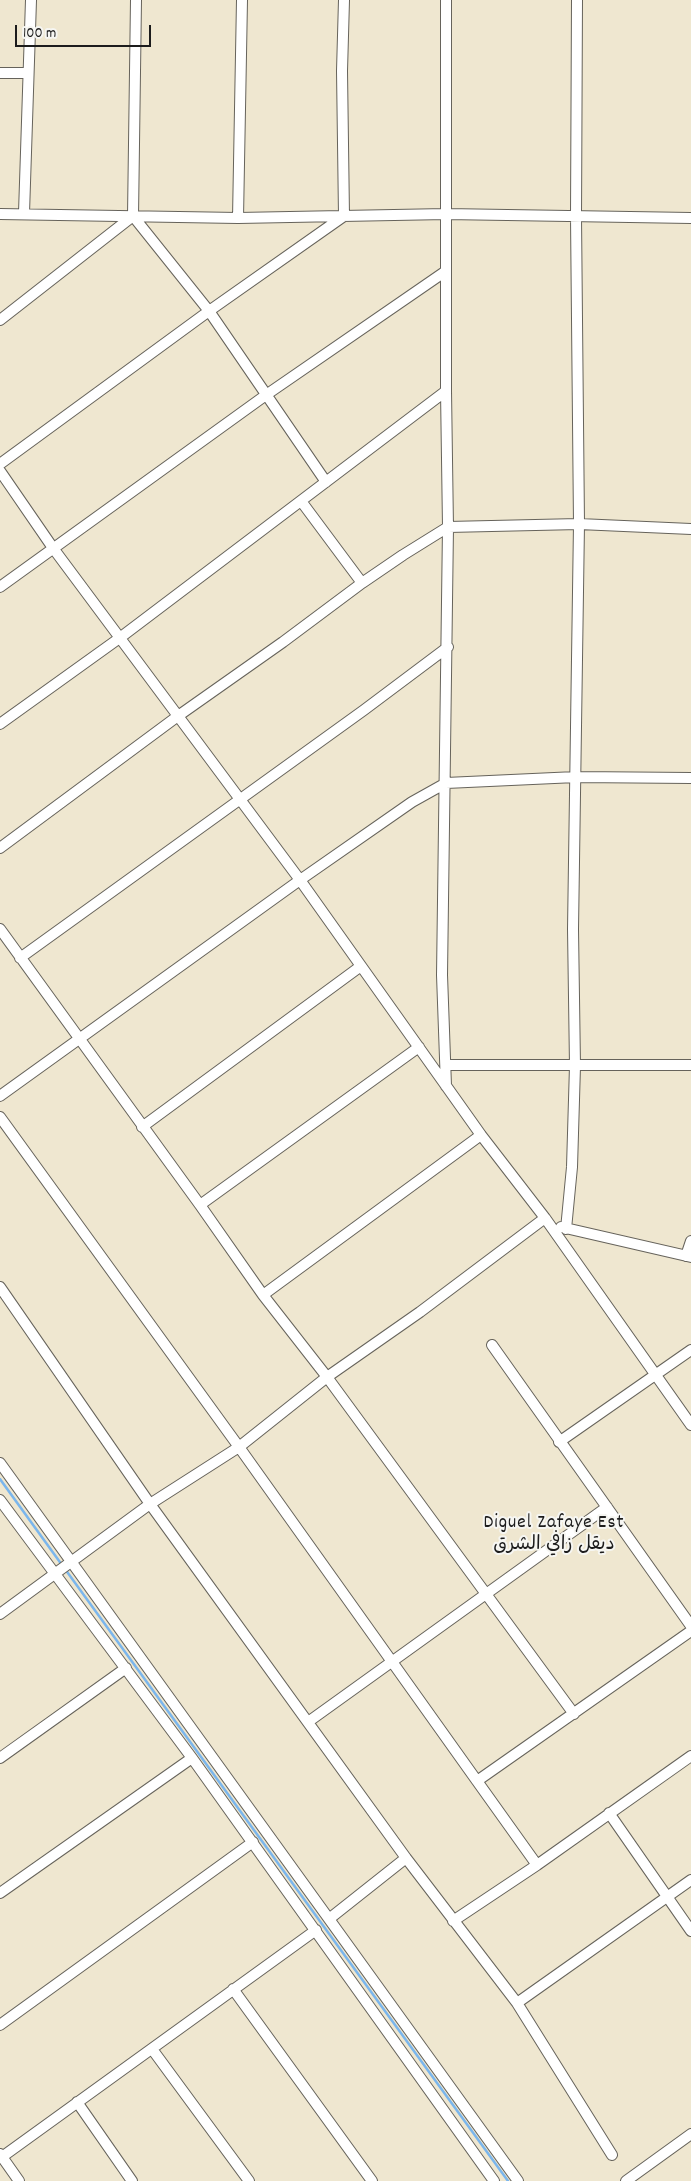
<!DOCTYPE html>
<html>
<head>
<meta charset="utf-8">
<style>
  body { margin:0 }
  #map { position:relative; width:691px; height:2181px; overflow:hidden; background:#efe7d0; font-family:Dekko,sans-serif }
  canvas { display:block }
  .scale { position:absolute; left:15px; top:25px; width:136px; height:22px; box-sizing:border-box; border:2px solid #1c1c1c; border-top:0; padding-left:6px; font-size:15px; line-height:18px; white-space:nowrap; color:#1c1c1c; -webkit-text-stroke:4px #f6f6f2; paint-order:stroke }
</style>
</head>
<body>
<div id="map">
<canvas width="691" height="2181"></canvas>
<div class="scale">100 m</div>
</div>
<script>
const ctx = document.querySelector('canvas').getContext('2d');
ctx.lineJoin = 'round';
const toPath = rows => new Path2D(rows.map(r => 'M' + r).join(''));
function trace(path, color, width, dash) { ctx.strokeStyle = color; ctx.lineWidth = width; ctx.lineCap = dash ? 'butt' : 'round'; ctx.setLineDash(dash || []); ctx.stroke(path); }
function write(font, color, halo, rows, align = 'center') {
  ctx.font = font + ' Dekko,"Playpen Sans Arabic",sans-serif'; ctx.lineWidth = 4; ctx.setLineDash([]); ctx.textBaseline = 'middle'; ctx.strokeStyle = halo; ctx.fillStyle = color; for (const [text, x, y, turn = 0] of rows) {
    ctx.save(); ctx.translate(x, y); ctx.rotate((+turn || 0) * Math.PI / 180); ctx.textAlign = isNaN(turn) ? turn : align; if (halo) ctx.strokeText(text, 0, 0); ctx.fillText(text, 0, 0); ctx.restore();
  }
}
trace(toPath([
  [0,1479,62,1565],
  [65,1569,508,2181]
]), '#7bb6ec', 2.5);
const street = toPath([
  [136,0,133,216,209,311,326,482],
  [446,0,446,391,448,527,442,975,446,1086],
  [0,73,28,73],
  [24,213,31,0],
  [0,214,238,218,446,214,691,218],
  [238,218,242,0],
  [0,320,133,216],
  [0,464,209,311,344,216,342,71,344,0],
  [0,471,53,548,300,880,481,1135,545,1218,691,1425],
  [301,501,362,583],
  [0,587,266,395,446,271],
  [0,724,121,637,446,391],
  [0,848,178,716,283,642,362,583,403,555,448,527,579,524,691,529],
  [0,929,200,1205,263,1295,327,1377,574,1714],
  [20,958,364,710,448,647],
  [446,1065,691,1065],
  [0,1096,300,880,412,802,446,783,576,777,691,778],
  [0,1117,239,1447,477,1781],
  [142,1127,361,966],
  [200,1205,419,1047],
  [561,1227,691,1257],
  [566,1229,572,1167,575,1066,573,929,579,524,576,217,577,0],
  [686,1256,691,1241],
  [0,1287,150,1504,406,1858,517,2003,612,2155],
  [263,1295,481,1135],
  [492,1345,691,1626],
  [559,1442,691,1350],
  [0,1463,518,2181],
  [0,1500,192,1758,494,2181],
  [0,1614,150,1504,239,1447,327,1377,420,1312,545,1218],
  [308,1722,607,1507],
  [0,1758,126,1668],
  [609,1813,691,1931],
  [537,1865,477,1781,691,1631],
  [0,1893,192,1758],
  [329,1919,406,1858],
  [453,1921,537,1865,691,1756],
  [233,1989,372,2181],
  [517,2003,691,1880],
  [0,2025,253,1842],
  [152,2049,249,2181],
  [77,2102,132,2181],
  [0,2154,19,2181],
  [2,2157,316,1930],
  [626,2181,691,2134]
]);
trace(street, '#66635b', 12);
trace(street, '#fff', 10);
ctx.letterSpacing = '1px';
write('19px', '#1c1c1c', '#f6f6f2', [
  ["Diguel Zafaye Est",554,1524],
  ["ديقل زافي الشرق",554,1546]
]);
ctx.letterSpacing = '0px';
</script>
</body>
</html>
